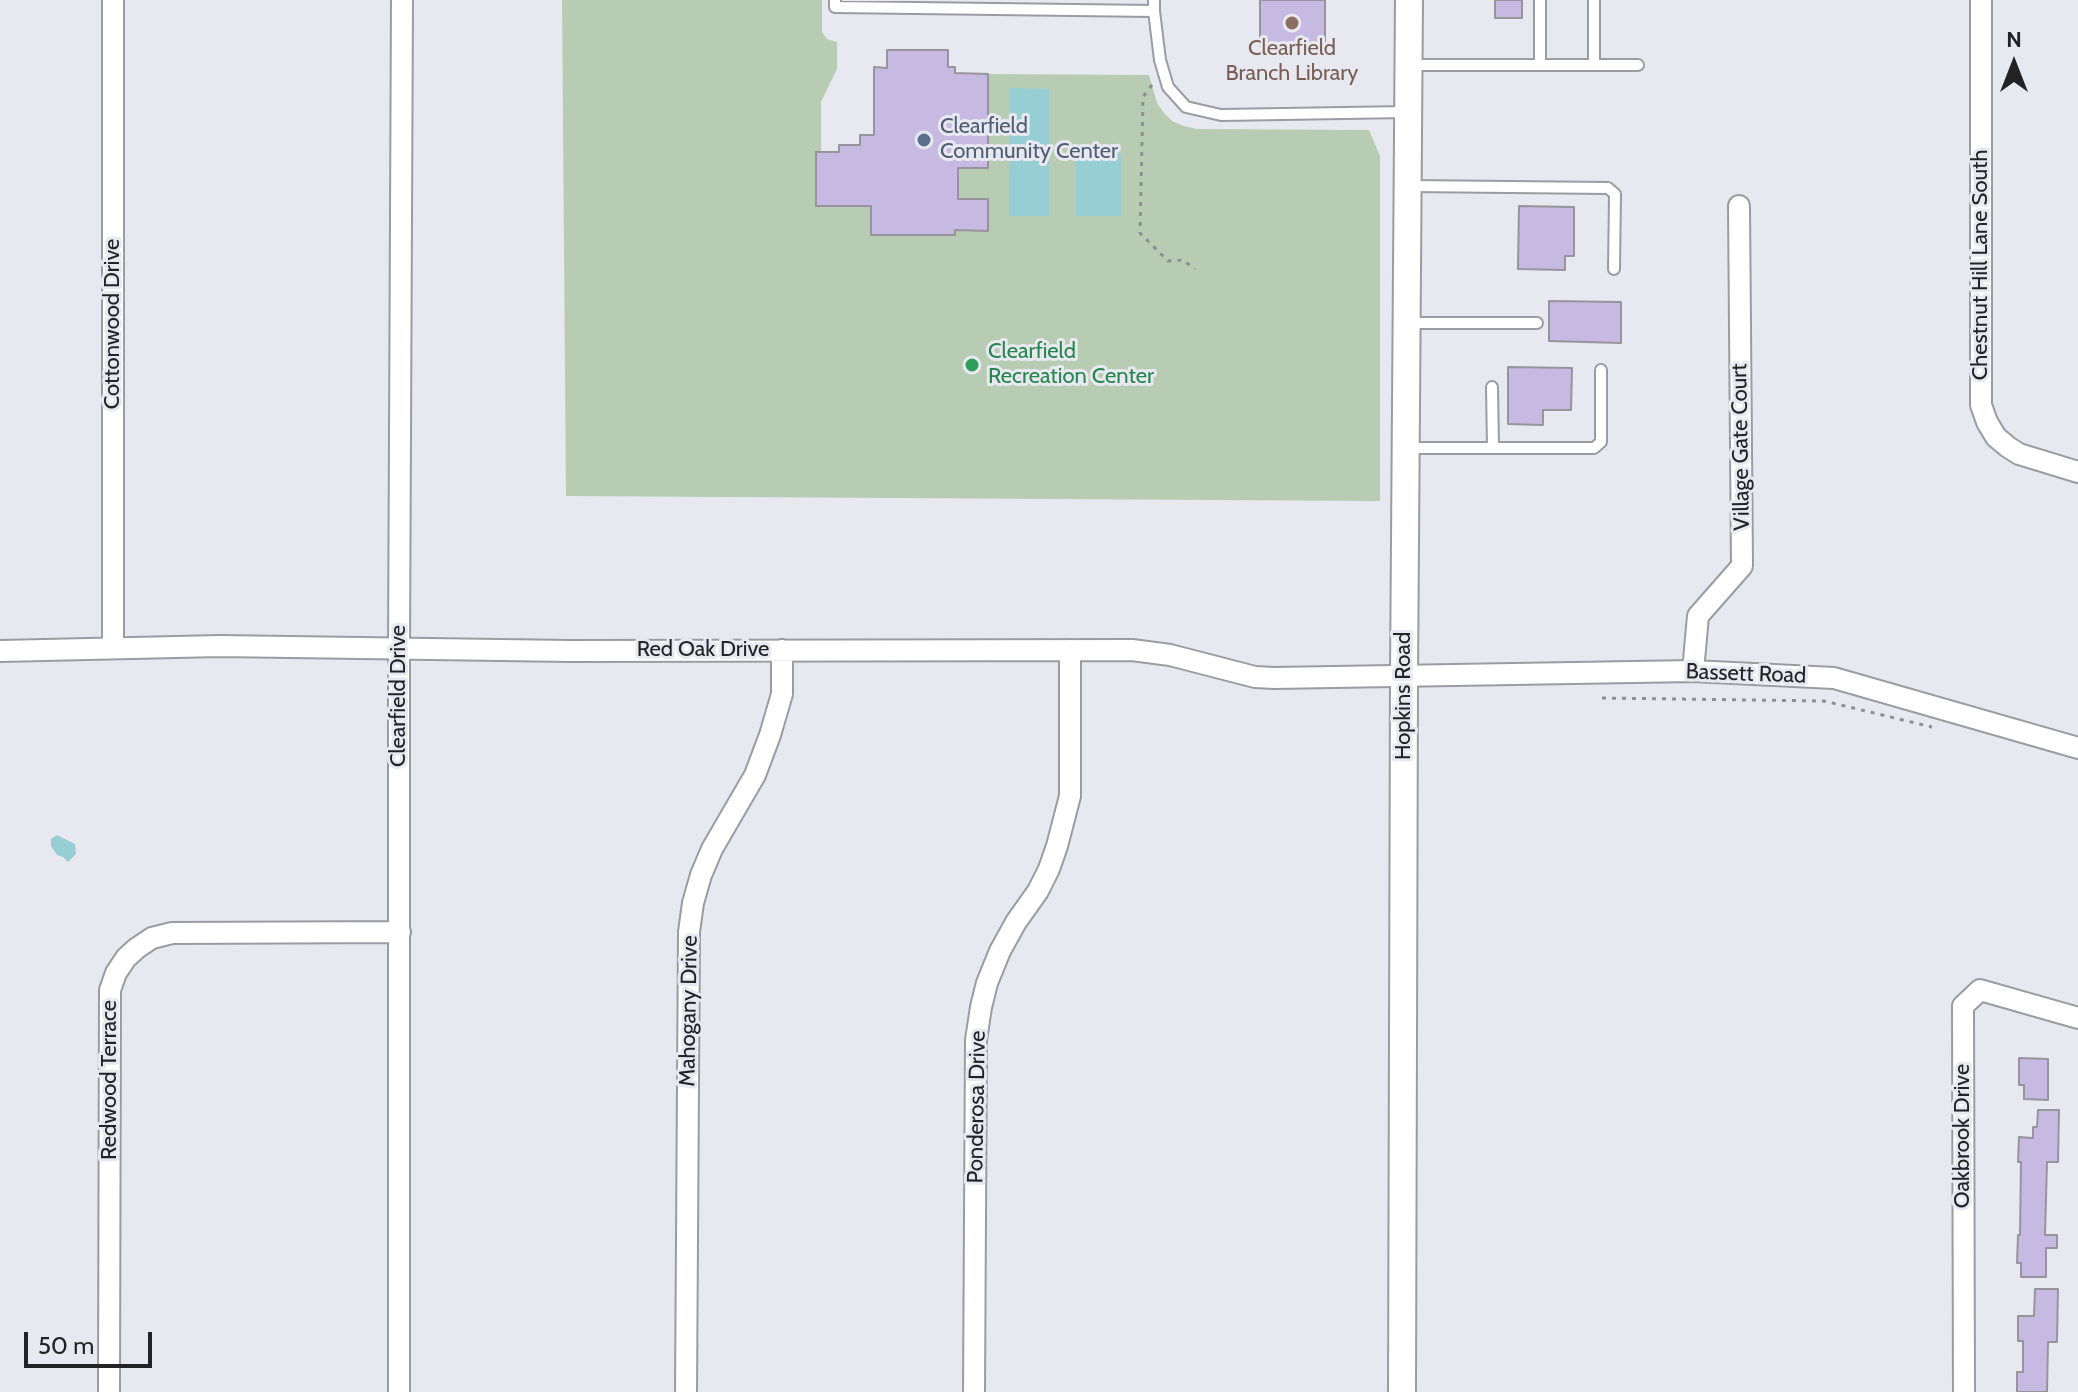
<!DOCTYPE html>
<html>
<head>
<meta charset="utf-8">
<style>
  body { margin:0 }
  #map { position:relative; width:2078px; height:1392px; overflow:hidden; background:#e8e9f0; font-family:Cabin,sans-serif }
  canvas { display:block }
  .north { position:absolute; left:1974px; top:24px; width:80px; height:80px; -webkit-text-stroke:6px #e8e9f0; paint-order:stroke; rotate:0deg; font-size:22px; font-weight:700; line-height:32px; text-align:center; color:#232326 }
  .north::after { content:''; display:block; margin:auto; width:28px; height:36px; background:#232326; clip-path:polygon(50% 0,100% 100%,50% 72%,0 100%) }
  .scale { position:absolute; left:24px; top:1332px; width:128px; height:36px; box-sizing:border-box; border:4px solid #232326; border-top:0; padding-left:10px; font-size:24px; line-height:28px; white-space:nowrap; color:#232326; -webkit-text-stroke:6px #e8e9f0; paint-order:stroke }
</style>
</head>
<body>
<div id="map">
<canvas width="2078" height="1392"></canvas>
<div class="north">N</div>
<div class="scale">50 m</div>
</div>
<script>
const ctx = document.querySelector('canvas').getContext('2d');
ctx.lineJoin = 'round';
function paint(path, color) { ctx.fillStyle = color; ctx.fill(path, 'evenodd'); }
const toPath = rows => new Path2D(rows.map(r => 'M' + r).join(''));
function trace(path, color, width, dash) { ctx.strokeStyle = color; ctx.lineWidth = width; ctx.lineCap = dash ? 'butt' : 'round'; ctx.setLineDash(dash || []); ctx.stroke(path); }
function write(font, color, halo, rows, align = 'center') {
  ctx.font = font + ' Cabin,sans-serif'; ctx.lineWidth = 6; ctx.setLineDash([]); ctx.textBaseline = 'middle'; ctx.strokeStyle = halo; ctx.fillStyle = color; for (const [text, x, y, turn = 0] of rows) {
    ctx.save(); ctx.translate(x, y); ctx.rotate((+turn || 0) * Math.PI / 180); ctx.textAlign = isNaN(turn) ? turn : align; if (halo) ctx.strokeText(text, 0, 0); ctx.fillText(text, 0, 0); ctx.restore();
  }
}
paint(toPath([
  [562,0,822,0,822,32,827,39,837,42,837,69,821,102,821,152,816,152,816,205,871,206,955,235,955,230,987,230,958,199,958,168,988,168,988,74,1149,75,1157,103,1164,113,1172,121,1184,126,1197,129,1369,130,1380,156,1380,501,566,496]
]), '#b8cbb3');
paint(toPath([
  [1010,88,1049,89,1049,216,1009,216],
  [1121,154,1121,216,1076,216,1076,155],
  [57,835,75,844,76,854,68,862,63,857,57,855,51,846,51,839]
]), '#97ced3');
const building = toPath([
  [1260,0,1325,0,1325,46,1260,46,1260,0],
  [1495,0,1522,0,1522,18,1495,18,1495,0],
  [887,50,948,50,948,67,955,67,955,73,988,74,988,168,958,168,958,199,988,199,988,231,955,230,955,235,871,235,871,206,816,206,816,152,839,152,839,145,860,145,860,135,874,135,874,67,887,68,887,50],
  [1519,206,1574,207,1574,256,1565,256,1565,270,1518,269,1519,206],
  [1549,301,1621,302,1621,343,1549,341,1549,301],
  [1508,367,1572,368,1571,410,1543,410,1543,425,1508,424,1508,367],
  [2019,1058,2048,1059,2048,1100,2024,1099,2024,1085,2019,1085,2019,1058],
  [2038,1110,2059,1110,2058,1162,2047,1162,2045,1235,2057,1235,2057,1248,2046,1248,2046,1277,2021,1277,2021,1263,2017,1263,2018,1235,2020,1235,2021,1162,2018,1162,2019,1137,2033,1138,2033,1127,2037,1127,2038,1110],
  [2035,1289,2058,1289,2057,1342,2048,1342,2047,1392,2017,1392,2017,1372,2023,1372,2023,1341,2018,1341,2018,1316,2034,1316,2035,1289]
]);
paint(building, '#c7bae2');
trace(building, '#97959b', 2);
const service = toPath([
  [835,0,835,7,1154,11,1154,0],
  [1540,0,1540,65],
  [1154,11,1160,60,1168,87,1186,107,1221,115,1407,112],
  [1410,65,1638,65],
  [1594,65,1594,0],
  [1410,186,1608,188,1615,194,1614,269],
  [1409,323,1537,323],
  [1492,387,1493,448],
  [1408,448,1594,448,1601,442,1601,370]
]);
const minor = toPath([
  [1981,0,1981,405,1987,422,1996,437,2008,447,2019,454,2078,472],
  [113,648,113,0],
  [0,651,220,646,570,651,1132,650,1170,655,1255,677,1274,678,1693,671,1834,678,2078,748],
  [1693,671,1698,616,1742,566,1739,206],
  [109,1392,110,990,116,973,126,958,137,948,152,938,172,933,400,932],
  [399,1392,399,649,402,0],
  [686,1392,689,932,693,903,701,875,712,849,755,775,770,735,782,694,782,650],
  [974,1392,976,1040,981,1007,987,983,1000,951,1016,922,1038,891,1049,869,1057,846,1070,796,1070,650],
  [1964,1392,1963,1006,1980,990,2078,1018]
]);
const tertiary = toPath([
  [1402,1392,1404,675,1409,0]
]);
trace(service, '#9b9ca2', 14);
trace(minor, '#9b9ca2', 24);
trace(tertiary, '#9b9ca2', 30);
trace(toPath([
  [1152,85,1143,97,1140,233,1168,261,1183,260,1195,269],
  [1602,698,1824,701,1932,727]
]), '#8e8f94', 3, [4, 6]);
trace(service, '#fff', 10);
trace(minor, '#fff', 20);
trace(tertiary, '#fff', 26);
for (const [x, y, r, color] of [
  [1292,23,8,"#8d6e63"],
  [924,140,8,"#5c6f8a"],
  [972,365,8,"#2e9e5b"]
]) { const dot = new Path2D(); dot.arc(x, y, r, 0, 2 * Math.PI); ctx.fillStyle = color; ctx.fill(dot); trace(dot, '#e8e9f0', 3); }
write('22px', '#785e54', '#e8e9f0', [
  ["Clearfield",1292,49],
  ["Branch Library",1292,74]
]);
write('22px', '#4e5e75', '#e8e9f0', [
  ["Clearfield",940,127],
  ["Community Center",940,152]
], 'left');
write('22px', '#232326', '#e8e9f0', [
  ["Chestnut Hill Lane South",1981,265,-90],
  ["Cottonwood Drive",113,324,-90],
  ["Village Gate Court",1741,447,-91],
  ["Red Oak Drive",703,650],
  ["Bassett Road",1746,674,2],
  ["Clearfield Drive",399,696,-90],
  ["Hopkins Road",1404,696,-90],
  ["Mahogany Drive",689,1011,-89],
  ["Redwood Terrace",110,1080,-90],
  ["Ponderosa Drive",977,1107,-89],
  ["Oakbrook Drive",1963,1136,-90]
]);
write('22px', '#27864d', '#e8e9f0', [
  ["Clearfield",988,352],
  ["Recreation Center",988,377]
], 'left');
</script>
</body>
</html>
